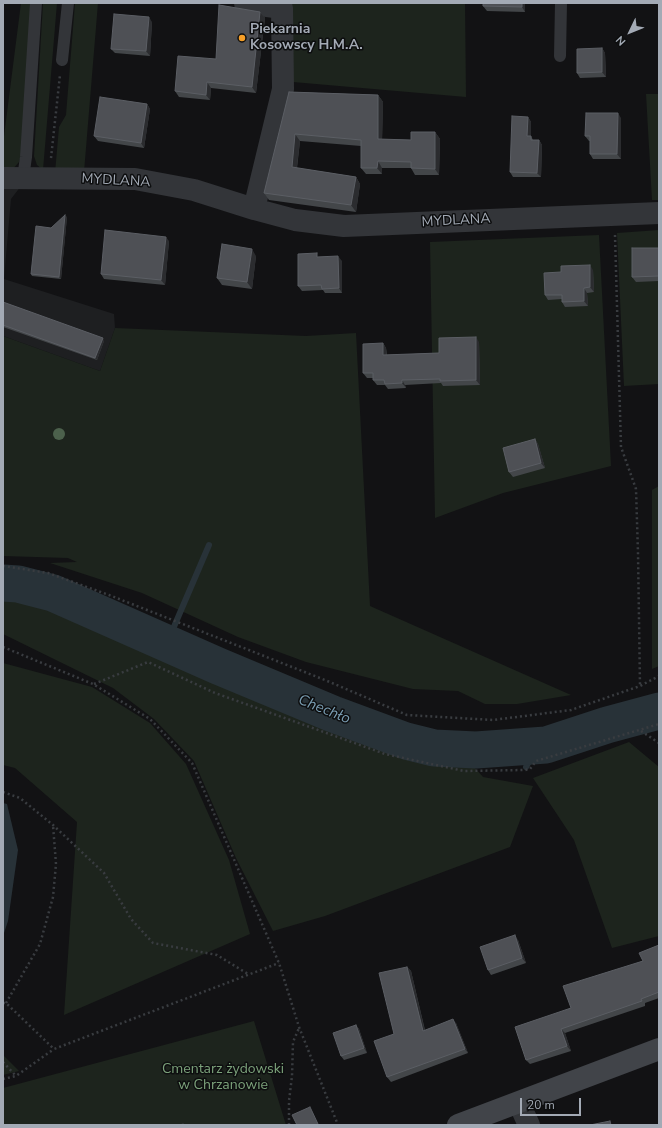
<!DOCTYPE html>
<html>
<head>
<meta charset="utf-8">
<style>
  body { margin:0 }
  #map { position:relative; width:662px; height:1128px; overflow:hidden; background:#121214; font-family:"Nunito Sans",sans-serif }
  canvas { display:block }
  .frame { position:absolute; inset:0; border:4px solid #a3aab5; pointer-events:none }
  .north { position:absolute; left:610px; top:12px; width:40px; height:40px; -webkit-text-stroke:3px #0d0e0f; paint-order:stroke; rotate:227deg; font-size:11px; font-weight:700; line-height:16px; text-align:center; color:#a3aab5 }
  .north::after { content:''; display:block; margin:auto; width:14px; height:18px; background:#a3aab5; clip-path:polygon(50% 0,100% 100%,50% 72%,0 100%) }
  .scale { position:absolute; left:520px; top:1098px; width:61px; height:18px; box-sizing:border-box; border:2px solid #a3aab5; border-top:0; padding-left:5px; font-size:12px; line-height:14px; white-space:nowrap; color:#a3aab5; -webkit-text-stroke:3px #0d0e0f; paint-order:stroke }
</style>
</head>
<body>
<div id="map">
<canvas width="662" height="1128"></canvas>
<div class="frame"></div>
<div class="north">N</div>
<div class="scale">20 m</div>
</div>
<script>
const ctx = document.querySelector('canvas').getContext('2d');
ctx.lineJoin = 'round';
function paint(path, color) { ctx.fillStyle = color; ctx.fill(path, 'evenodd'); }
const toPath = rows => new Path2D(rows.map(r => 'M' + r).join(''));
function trace(path, color, width, dash) { ctx.strokeStyle = color; ctx.lineWidth = width; ctx.lineCap = dash ? 'butt' : 'round'; ctx.setLineDash(dash || []); ctx.stroke(path); }
function write(font, color, halo, rows, align = 'center') {
  ctx.font = font + ' "Nunito Sans",sans-serif'; ctx.lineWidth = 3; ctx.setLineDash([]); ctx.textBaseline = 'middle'; ctx.strokeStyle = halo; ctx.fillStyle = color; for (const [text, x, y, turn = 0] of rows) {
    ctx.save(); ctx.translate(x, y); ctx.rotate((+turn || 0) * Math.PI / 180); ctx.textAlign = isNaN(turn) ? turn : align; if (halo) ctx.strokeText(text, 0, 0); ctx.fillText(text, 0, 0); ctx.restore();
  }
}
paint(toPath([
  [3,186,21,186,11,199,4,279,114,314,115,328,100,371,3,336]
]), '#1e1f21');
paint(toPath([
  [21,3,30,3,32,7,22,153,19,162,13,169,3,172,3,144],
  [43,3,57,3,43,170,37,165,34,156],
  [75,3,98,3,84,172,55,173,59,127,66,115],
  [291,3,465,3,466,97,293,82],
  [646,94,659,94,659,200,652,200],
  [659,230,659,384,624,386,617,233],
  [599,235,611,466,503,493,435,518,430,242],
  [115,328,306,336,356,333,370,606,571,695,517,704,485,704,458,691,413,689,306,662,238,637,142,593,50,563,77,562,68,558,3,556,3,336,100,371],
  [659,486,659,666,652,669,652,490],
  [11,590,90,616,171,652,295,710,430,753,470,754,474,767,483,777,533,786,510,847,325,916,273,931,236,858,194,761,154,719,113,688,3,634,3,591],
  [3,663,92,687,150,723,186,764,229,860,250,934,64,1015,77,822,15,768,3,765],
  [629,742,659,767,659,936,612,948,574,840,533,778],
  [254,1021,286,1125,3,1125,3,1088],
  [3,1055,19,1071,3,1075]
]), '#1d241d');
paint(toPath([
  [3,803,7,804,18,850,8,921,3,936]
]), '#283238');
trace(toPath([
  [167,643,209,545],
  [488,763,491,749],
  [526,767,538,745]
]), '#283238', 6);
trace(toPath([
  [3,583,18,584,53,593,218,666,333,714,406,741,434,748,476,750,546,745,607,725,659,711]
]), '#283238', 37);
trace(toPath([
  [51,158,60,75],
  [615,235,621,447,636,489,638,553,640,686],
  [3,566,48,573,109,595,325,680,407,715,493,720,571,710,640,686,659,676],
  [3,647,93,684,150,719,192,763,279,963,299,1027,338,1125],
  [94,684,148,662,215,693,385,754,464,771,525,770,530,769,536,761,659,724],
  [641,731,659,743],
  [3,792,20,798,53,825,104,873,131,919,153,943,217,955,248,974],
  [3,1003,6,1003,54,1049,279,963],
  [6,1003,40,944,53,897,56,864,53,825],
  [3,1062,16,1076],
  [3,1079,16,1076,54,1049],
  [182,1125,185,1124],
  [289,1125,289,1101,292,1076,293,1042,299,1028]
]), '#393c40', 2.5, [2, 3]);
trace(toPath([
  [560,56,561,3],
  [62,60,68,3],
  [23,178,26,157,36,3]
]), '#333539', 12);
trace(toPath([
  [245,3,282,8,283,89,254,209],
  [3,178,135,179,194,190,254,209,295,220,344,226,659,213],
  [519,1103,529,1125]
]), '#333539', 22);
trace(toPath([
  [458,1125,659,1049]
]), '#414449', 22);
ctx.fillStyle = '#4c614c';
for (const [x, y] of [
  [59,434]
]) { ctx.beginPath(); ctx.arc(x, y, 6, 0, 2 * Math.PI); ctx.fill(); }
paint(toPath([
  [525,3,525,12,487,11,483,6],
  [260,12,265,18,256,93,211,88,210,100,179,97,175,91,216,59],
  [152,22,150,56,115,53,111,49],
  [602,48,605,53,606,77,580,78,577,73],
  [289,92,378,95,383,102,382,139,411,140,435,132,440,139,439,175,415,175,411,168,382,168,382,174,366,174,361,168,361,146,300,141,297,168,356,177,360,184,356,212,269,200,264,193],
  [147,104,150,109,144,148,98,141,94,136],
  [528,117,531,122,531,136,533,140,539,140,542,145,541,177,513,177,510,172],
  [621,118,621,159,593,159,590,154,590,141,589,141,585,136],
  [67,217,61,279,32,276,31,274,51,228],
  [169,241,165,285,104,279,101,274],
  [659,248,659,281,636,282,632,277],
  [256,256,252,289,222,285,217,278],
  [319,257,342,261,342,293,325,293,323,290,302,291,298,286],
  [593,270,594,292,587,293,588,306,565,307,562,302,562,299,548,300,545,295],
  [3,302,104,341,97,360,3,327],
  [479,342,480,385,443,386,441,383,405,385,406,388,388,389,385,385,377,385,373,380,373,378,367,378,363,373,383,343,386,348,387,355,439,353],
  [535,439,538,444,545,468,513,477,509,472],
  [518,940,526,963,491,975,488,970],
  [659,945,659,998,645,1003,645,1006,565,1033,571,1051,530,1064,526,1060,571,1008,643,961],
  [407,967,411,971,425,1030,456,1023,468,1053,391,1082,387,1077,394,1034],
  [356,1025,359,1029,367,1053,344,1060,341,1056]
]), '#434649');
paint(toPath([
  [522,3,525,3,525,12,522,7],
  [260,12,265,18,256,93,252,87],
  [149,17,152,22,150,56,146,51],
  [602,48,605,53,606,77,602,72],
  [207,82,211,88,210,100,206,95],
  [378,95,383,102,382,146,378,139],
  [147,104,150,109,144,148,141,143],
  [618,113,621,118,621,159,617,154],
  [528,117,531,122,531,140,527,136],
  [435,132,440,139,439,175,435,169],
  [295,134,300,141,296,174,292,167],
  [539,140,542,145,541,177,537,173],
  [378,161,382,168,382,174,377,168],
  [356,177,360,184,356,212,351,205],
  [65,215,67,217,61,279,59,277],
  [166,237,169,241,165,285,161,280],
  [252,249,256,256,252,289,247,282],
  [338,256,342,261,342,293,339,288],
  [590,265,593,270,594,292,590,287],
  [584,288,587,293,588,306,584,301],
  [476,337,479,342,480,385,476,380],
  [103,338,104,341,97,360,95,358],
  [383,343,386,348,387,359,383,355],
  [402,380,405,385,406,388,402,383],
  [535,439,538,444,545,468,541,463],
  [515,935,518,940,526,963,522,958],
  [407,967,411,971,426,1036,423,1031],
  [453,1019,456,1023,468,1053,465,1049],
  [356,1025,359,1029,367,1053,364,1048],
  [561,1029,565,1033,571,1051,567,1046]
]), '#2b2c2f');
const building = toPath([
  [483,3,522,3,522,7,483,6,483,3],
  [219,5,260,12,252,87,207,82,206,95,175,91,178,56,216,59,219,5],
  [114,14,149,17,146,51,111,49,114,14],
  [602,48,602,72,577,73,577,49,602,48],
  [289,92,378,95,378,139,411,140,411,132,435,132,435,169,411,168,411,162,378,161,377,168,361,168,361,140,295,134,292,167,356,177,351,205,264,193,289,92],
  [100,97,147,104,141,143,94,136,100,97],
  [586,113,618,113,617,154,590,154,590,136,585,136,586,113],
  [512,116,528,117,527,136,531,136,531,140,539,140,537,173,510,172,512,116],
  [65,215,59,277,31,274,36,226,51,228,65,215],
  [105,230,166,237,161,280,101,274,105,230],
  [222,244,252,249,247,282,217,278,222,244],
  [632,248,659,248,659,276,632,277,632,248],
  [317,253,317,257,338,256,339,288,322,289,321,285,298,286,298,254,317,253],
  [590,265,590,287,584,288,584,301,562,302,562,295,545,295,544,273,561,272,561,266,590,265],
  [3,302,103,338,95,358,3,325,3,302],
  [476,337,476,380,440,381,440,379,402,380,402,383,385,384,384,380,373,380,373,373,363,373,363,344,383,343,383,355,439,353,439,338,476,337],
  [535,439,541,463,509,472,503,448,535,439],
  [515,935,522,958,488,970,480,947,515,935],
  [659,945,659,992,641,999,642,1001,561,1029,567,1046,526,1060,515,1027,571,1008,563,986,643,961,639,953,659,945],
  [407,967,423,1031,453,1019,465,1049,387,1077,374,1041,394,1034,379,973,407,967],
  [356,1025,364,1048,341,1056,333,1033,356,1025],
  [310,1107,318,1124,316,1125,297,1125,292,1115,310,1107],
  [610,1121,611,1125,590,1125,610,1121]
]);
paint(building, '#4e5055');
trace(building, '#5b5e64', 1);
for (const [x, y, r, color] of [
  [242,38,4,"#f69f28"]
]) { const dot = new Path2D(); dot.arc(x, y, r, 0, 2 * Math.PI); ctx.fillStyle = color; ctx.fill(dot); trace(dot, '#0d0e0f', 1.5); }
write('bold 14px', '#a3aab5', '#0d0e0f', [
  ["Piekarnia",250,30],
  ["Kosowscy H.M.A.",250,46]
], 'left');
write('14px', '#a3aab5', '#0d0e0f', [
  ["MYDLANA",116,181,3],
  ["MYDLANA",456,221,-3]
]);
write('14px', '#7ba17a', '#0d0e0f', [
  ["Cmentarz żydowski",223,1070],
  ["w Chrzanowie",223,1086]
]);
write('italic 15px', '#799cb1', '#0d0e0f', [
  ["Chechło",324,710,22]
]);
</script>
</body>
</html>
